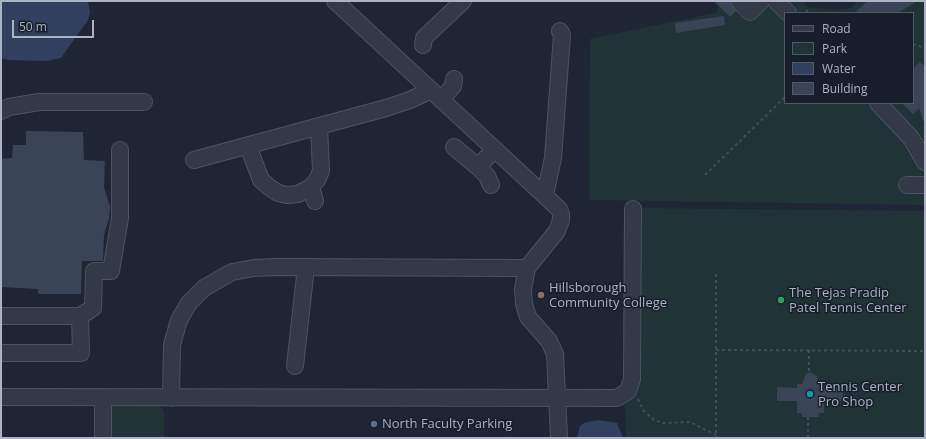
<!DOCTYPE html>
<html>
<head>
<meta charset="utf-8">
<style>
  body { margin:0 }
  #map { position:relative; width:926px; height:439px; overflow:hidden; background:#1e2636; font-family:"Open Sans",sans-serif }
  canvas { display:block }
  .frame { position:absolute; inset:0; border:2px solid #abb3c4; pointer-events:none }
  .legend { position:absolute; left:784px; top:12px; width:130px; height:92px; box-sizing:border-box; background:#171e2b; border:1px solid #525a68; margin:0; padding:5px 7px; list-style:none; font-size:12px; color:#abb3c4 }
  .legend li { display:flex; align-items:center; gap:8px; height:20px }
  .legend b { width:20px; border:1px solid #525a68 }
  .scale { position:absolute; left:12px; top:20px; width:82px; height:18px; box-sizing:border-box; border:2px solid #abb3c4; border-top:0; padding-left:5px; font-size:12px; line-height:14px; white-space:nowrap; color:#abb3c4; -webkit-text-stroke:3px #171e2b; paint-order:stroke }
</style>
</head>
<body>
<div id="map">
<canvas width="926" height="439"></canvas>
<div class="frame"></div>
<ul class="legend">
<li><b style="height:5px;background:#323947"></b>Road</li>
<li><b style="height:11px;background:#203337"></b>Park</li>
<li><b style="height:11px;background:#30405e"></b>Water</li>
<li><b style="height:11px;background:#3a4457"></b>Building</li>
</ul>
<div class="scale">50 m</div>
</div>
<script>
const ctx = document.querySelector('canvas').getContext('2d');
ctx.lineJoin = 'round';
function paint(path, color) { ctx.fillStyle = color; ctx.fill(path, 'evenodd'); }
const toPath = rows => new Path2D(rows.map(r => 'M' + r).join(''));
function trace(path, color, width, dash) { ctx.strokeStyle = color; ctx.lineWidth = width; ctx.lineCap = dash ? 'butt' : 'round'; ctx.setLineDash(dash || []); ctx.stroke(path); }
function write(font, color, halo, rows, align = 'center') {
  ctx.font = font + ' "Open Sans",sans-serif'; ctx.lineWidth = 3; ctx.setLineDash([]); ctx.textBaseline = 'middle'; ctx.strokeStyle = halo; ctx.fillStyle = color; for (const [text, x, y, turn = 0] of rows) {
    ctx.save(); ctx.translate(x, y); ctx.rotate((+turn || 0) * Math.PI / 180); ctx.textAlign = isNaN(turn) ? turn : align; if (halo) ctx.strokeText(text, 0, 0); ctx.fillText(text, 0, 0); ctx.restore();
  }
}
paint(toPath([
  [714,1,803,1,808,7,834,10,851,8,857,1,925,1,925,205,589,200,590,39,714,13,717,12,718,7],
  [785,13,913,13,913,103,785,103],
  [638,208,925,211,925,438,626,438,625,405,637,390],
  [108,404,158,404,164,411,164,438,108,438]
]), '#203337');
paint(toPath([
  [1,1,88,1,90,13,88,20,61,58,46,61,8,60,1,58],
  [598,420,617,423,623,438,577,438,580,426,584,423]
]), '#30405e');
paint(toPath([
  [714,1,730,1,736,11,730,17],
  [867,1,917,1,898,13,855,13],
  [724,16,725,25,676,33,675,23],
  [920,62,925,67,925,120,923,121,919,108,913,114,902,103,913,103,913,69],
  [26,131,83,132,84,160,105,161,104,187,110,207,109,218,104,235,103,261,82,261,81,294,38,294,38,289,1,287,1,159,12,158,13,145,26,145],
  [810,372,817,376,818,384,824,384,824,388,838,388,838,390,843,390,843,401,824,401,824,413,819,413,819,417,802,417,802,413,797,413,797,401,777,401,777,387,797,388,797,384,802,384,806,374]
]), '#3a4457');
const minor = toPath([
  [335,1,559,209,561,214,561,220,557,231,527,268,523,289,524,304,528,317,549,341,555,354,559,438],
  [739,1,750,12,761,1],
  [776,1,788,13],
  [423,45,424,38,463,1],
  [441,100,453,86,454,79],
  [878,103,911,138,925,162],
  [1,111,9,107,39,102,144,102],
  [248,146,261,180,269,187,278,193,287,195,298,194,311,187,317,180,321,171,319,126],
  [454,147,478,167],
  [194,160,386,108,410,100,431,90],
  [491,185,487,176,478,167,494,150],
  [907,185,925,185],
  [311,187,315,201],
  [545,195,553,158,562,35,560,31],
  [1,316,80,316,81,353,1,353],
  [80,316,93,308,94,271,111,271,120,218,120,150],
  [295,366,306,267],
  [1,397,617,398,628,391,632,379,633,209],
  [103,397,103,438],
  [171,398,172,345,179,320,189,303,204,288,232,272,254,268,276,267,527,268]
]);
trace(minor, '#4c5362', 18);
trace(toPath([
  [806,10,809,13],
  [913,44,925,48],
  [705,175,785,97],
  [716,274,716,438],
  [716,350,924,351],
  [809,350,809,372],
  [638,399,643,410,654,420,663,423,690,422,716,435],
  [808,417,808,438]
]), '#3d5055', 2, [3, 3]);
trace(minor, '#323947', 16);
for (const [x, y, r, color] of [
  [541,295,4,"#8d6e63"],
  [781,300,4,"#2e9e5b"],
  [810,394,4,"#0f9aa8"],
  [374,424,4,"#5c6f8a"]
]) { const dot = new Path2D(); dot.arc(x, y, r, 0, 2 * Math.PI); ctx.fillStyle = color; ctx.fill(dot); trace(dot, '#171e2b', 1.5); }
write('13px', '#abb3c4', '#171e2b', [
  ["Hillsborough",549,288],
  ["Community College",549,303],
  ["The Tejas Pradip",789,293],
  ["Patel Tennis Center",789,308],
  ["Tennis Center",818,387],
  ["Pro Shop",818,402],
  ["North Faculty Parking",382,424]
], 'left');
</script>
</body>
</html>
